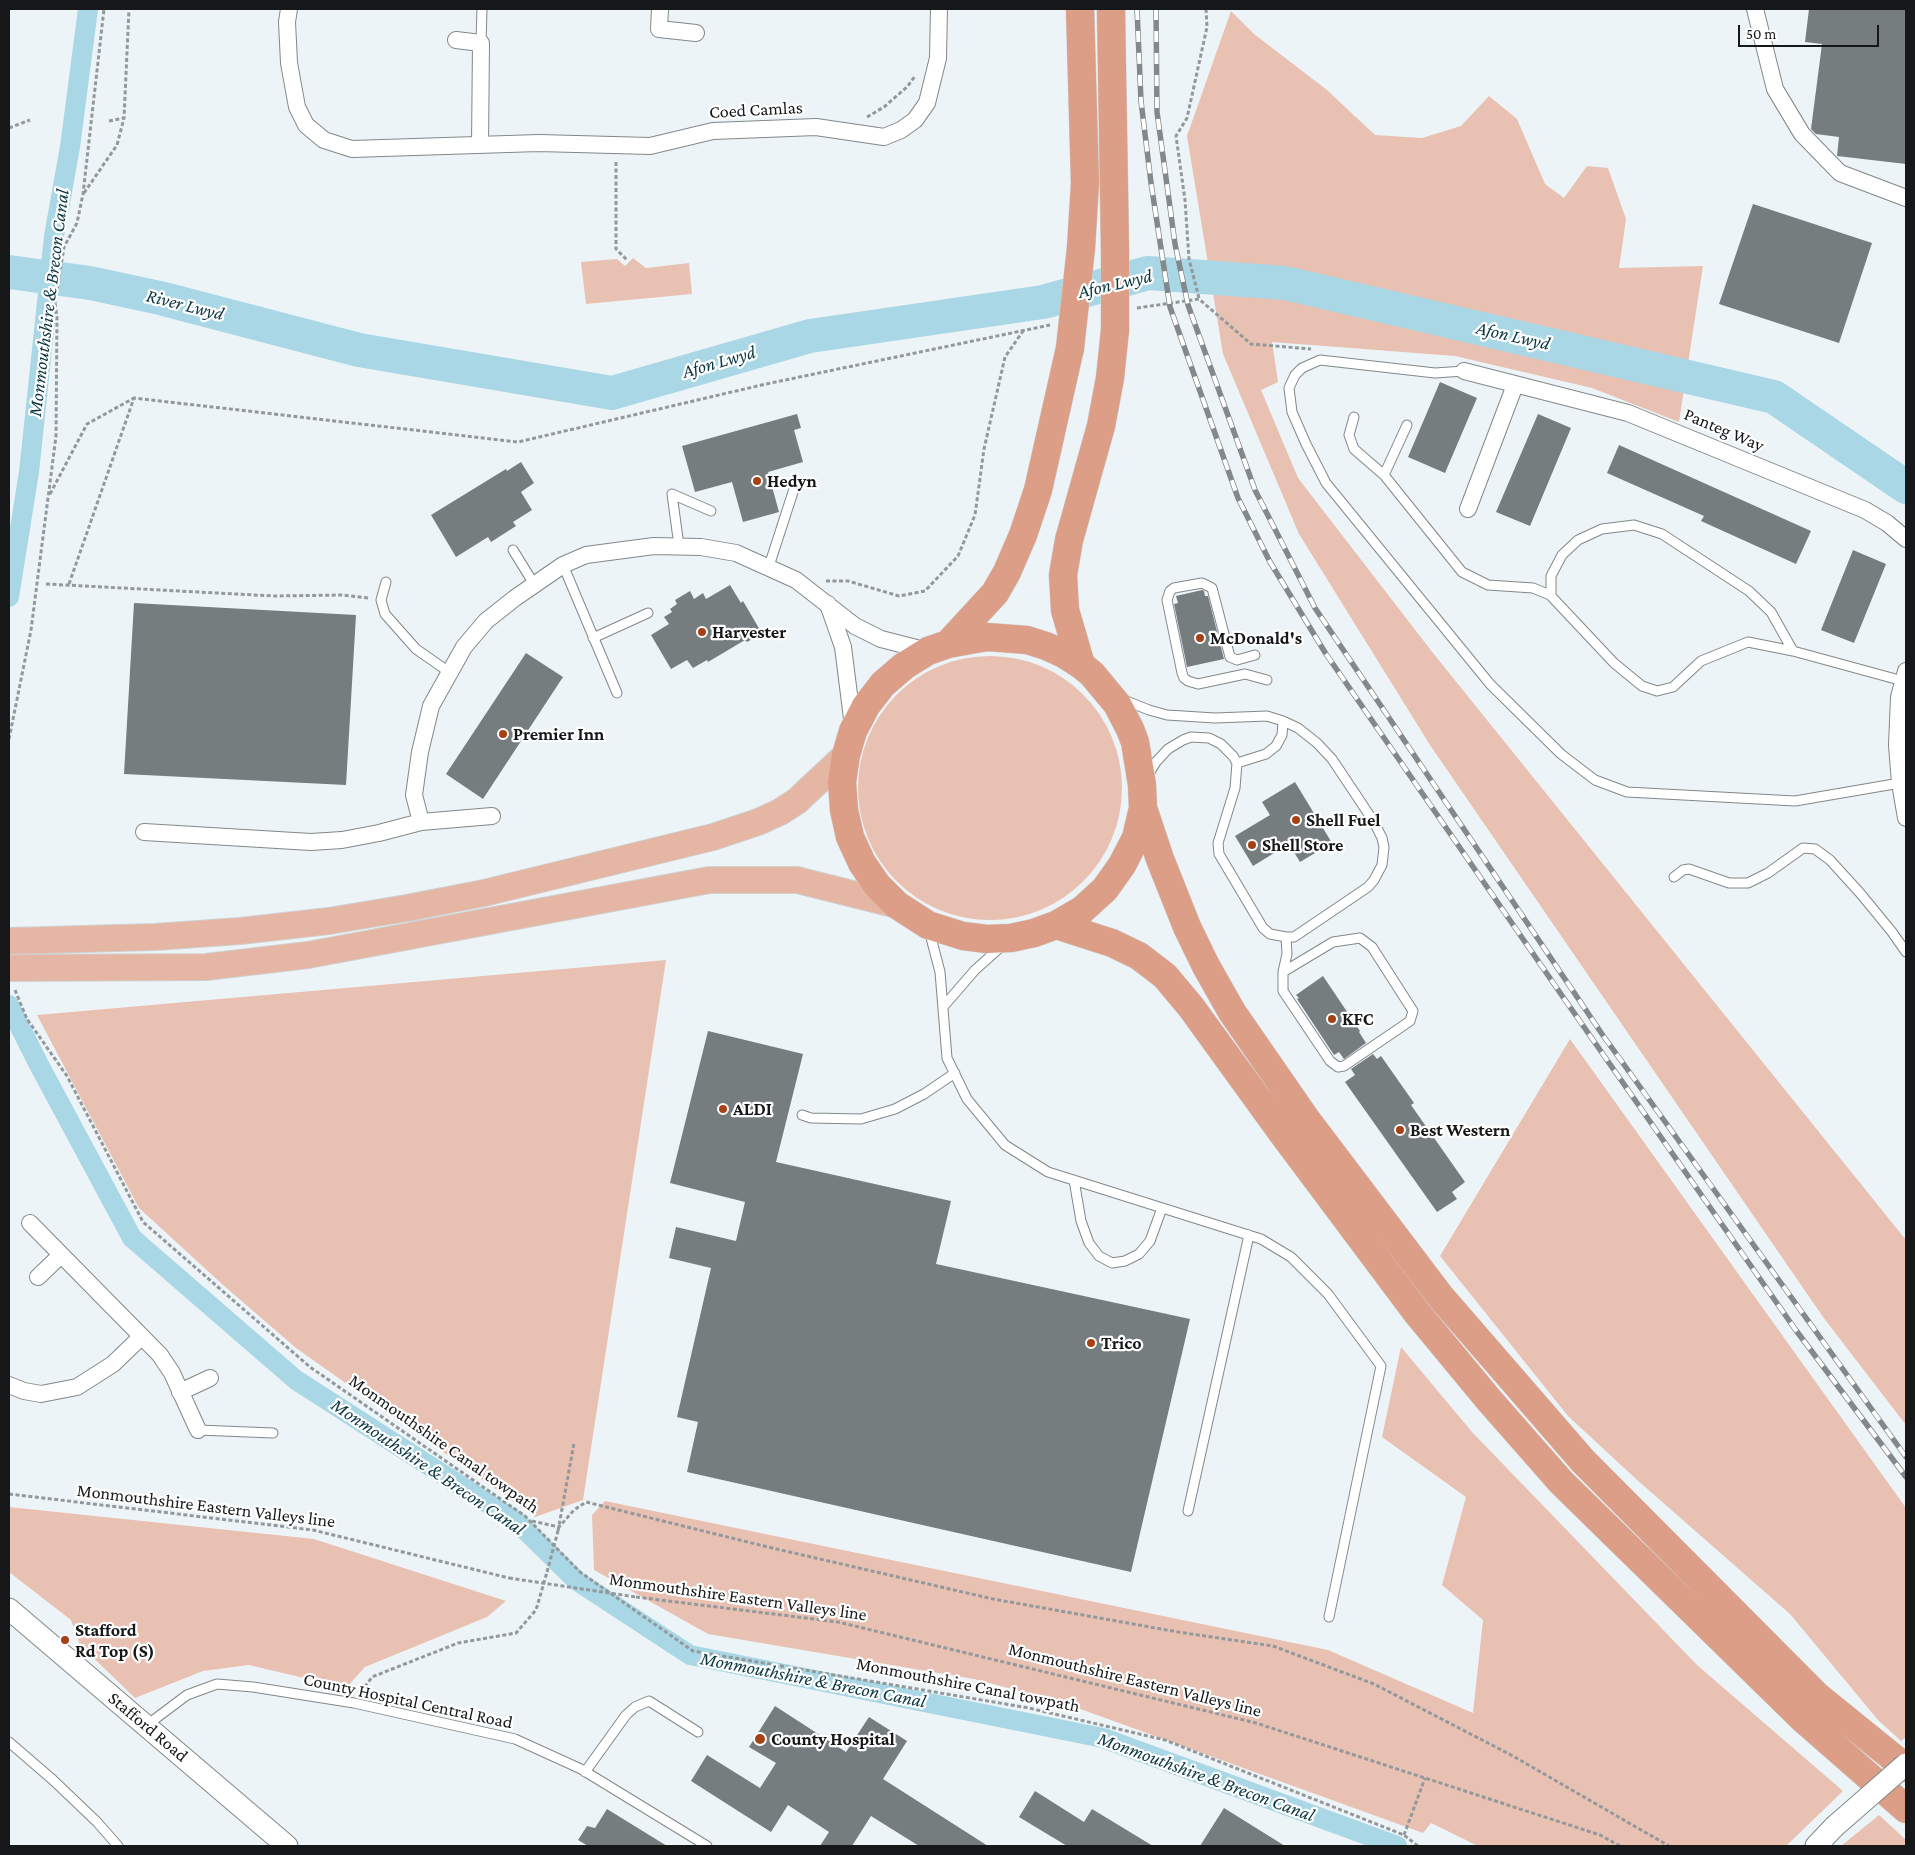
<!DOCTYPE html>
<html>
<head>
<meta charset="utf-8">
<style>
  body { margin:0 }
  #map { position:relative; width:1915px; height:1855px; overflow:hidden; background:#edf4f7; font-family:"Crimson Pro",serif }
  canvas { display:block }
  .frame { position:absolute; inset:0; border:10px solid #151718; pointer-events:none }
  .scale { position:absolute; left:1738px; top:25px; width:141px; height:22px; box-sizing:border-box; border:2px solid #151718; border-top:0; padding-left:6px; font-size:15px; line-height:18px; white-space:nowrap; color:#151718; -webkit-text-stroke:4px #fff; paint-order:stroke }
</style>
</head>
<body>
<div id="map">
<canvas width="1915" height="1855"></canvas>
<div class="frame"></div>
<div class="scale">50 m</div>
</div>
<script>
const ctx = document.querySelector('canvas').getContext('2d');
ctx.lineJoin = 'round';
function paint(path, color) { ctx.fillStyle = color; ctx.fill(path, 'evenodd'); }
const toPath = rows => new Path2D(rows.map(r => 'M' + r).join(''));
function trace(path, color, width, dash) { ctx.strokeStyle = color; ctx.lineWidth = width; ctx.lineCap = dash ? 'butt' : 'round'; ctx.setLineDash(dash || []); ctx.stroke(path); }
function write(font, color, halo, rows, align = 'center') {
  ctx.font = font + ' "Crimson Pro",serif'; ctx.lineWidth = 4.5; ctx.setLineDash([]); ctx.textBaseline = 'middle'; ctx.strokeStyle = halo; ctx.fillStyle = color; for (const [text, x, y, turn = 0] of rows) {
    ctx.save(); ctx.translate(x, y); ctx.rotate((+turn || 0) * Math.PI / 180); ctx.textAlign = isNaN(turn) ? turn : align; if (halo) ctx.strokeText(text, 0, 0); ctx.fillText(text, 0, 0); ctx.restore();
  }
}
paint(toPath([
  [1231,11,1254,34,1327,90,1375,135,1422,138,1461,126,1489,96,1517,119,1545,184,1564,198,1587,166,1608,168,1626,219,1619,268,1703,266,1679,422,1592,388,1455,356,1272,342,1278,382,1261,390,1298,478,1433,653,1906,1240,1906,1425,1823,1317,1430,745,1299,534,1223,354,1187,136],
  [633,258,646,268,689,263,692,294,586,304,581,262,617,259,625,266],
  '858 788a132 132 0 1 1 264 0a132 132 0 1 1-264 0Z',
  [666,960,583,1500,535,1517,296,1348,222,1284,139,1208,37,1015],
  [1570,1039,1906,1508,1906,1737,1901,1741,1878,1720,1790,1614,1636,1479,1568,1416,1440,1256],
  [1401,1347,1472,1432,1697,1665,1843,1791,1786,1846,1478,1846,1431,1823,1423,1833,1061,1702,974,1679,708,1634,594,1570,592,1515,605,1501,1328,1650,1473,1713,1483,1620,1442,1585,1466,1497,1382,1437],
  [9,1507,314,1539,506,1601,487,1617,365,1667,346,1688,249,1665,203,1671,135,1698,80,1645,71,1620,9,1572],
  [1879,1815,1906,1840,1906,1846,1841,1846]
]), '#e9c1b3');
trace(toPath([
  [9,597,29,472,54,236,70,147,88,9],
  [9,1005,38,1063,132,1238,296,1380,517,1522,577,1581,690,1655,1103,1738,1397,1846]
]), '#a9d7e5', 20);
trace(toPath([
  [9,272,90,283,160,298,359,350,612,393,810,336,1043,302,1148,273,1285,283,1774,397,1906,487]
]), '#a9d7e5', 34);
paint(toPath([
  [1809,9,1906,9,1906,164,1837,156,1839,137,1816,134,1811,129,1822,44,1805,42],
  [1753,204,1872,243,1839,343,1719,304],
  [1440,382,1477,398,1445,473,1408,457],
  [797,414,801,428,794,430,803,462,768,472,779,512,743,522,732,482,695,492,682,446],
  [1538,414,1571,428,1530,526,1496,512],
  [1619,445,1811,531,1796,564,1701,521,1704,516,1607,473],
  [521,462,534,483,521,492,532,510,513,522,516,526,491,542,488,537,456,557,431,515,506,469,507,471],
  [1853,550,1886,564,1854,643,1821,630],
  [730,585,741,603,743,601,760,630,758,631,760,635,747,642,745,640,708,662,707,660,693,668,687,660,671,669,651,635,669,624,664,617,672,612,670,609,677,604,675,600,690,591,694,599,703,593,706,599],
  [1202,590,1204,591,1205,596,1208,596,1224,659,1187,667,1174,604,1178,603,1176,596],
  [134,603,356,615,346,785,124,774],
  [526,653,563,677,483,799,446,774],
  [1295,782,1332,843,1300,862,1289,844,1253,866,1235,836,1270,815,1262,802],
  [1323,976,1360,1031,1359,1032,1366,1043,1344,1059,1339,1052,1334,1055,1297,999,1299,998,1296,995],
  [708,1031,803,1054,776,1162,951,1201,936,1264,1190,1319,1131,1572,687,1472,698,1422,677,1417,711,1268,669,1258,676,1227,736,1241,745,1202,670,1183],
  [1373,1054,1377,1059,1381,1056,1414,1103,1411,1105,1465,1182,1452,1192,1457,1199,1437,1212,1345,1082,1355,1075,1351,1069],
  [775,1706,846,1752,869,1717,907,1741,883,1779,988,1846,919,1846,871,1816,852,1846,820,1846,829,1832,788,1805,771,1832,691,1781,707,1755,760,1788,776,1763,749,1747],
  [1035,1791,1084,1822,1092,1809,1153,1846,1067,1846,1019,1817],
  [1224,1808,1285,1846,1200,1846],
  [607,1809,667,1846,588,1846,578,1840,587,1826,595,1828]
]), '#767d7f');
const service = toPath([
  [481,43,482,9],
  [1464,371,1435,373,1320,360,1302,368,1295,375,1289,388,1292,412,1306,444,1326,483,1490,684,1561,754,1595,780,1627,792,1795,801,1900,783],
  [1354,417,1349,435,1354,449,1384,475,1462,572,1488,585,1533,588,1550,595,1614,663,1642,686,1657,691,1673,687,1701,661,1748,642,1793,651,1903,681],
  [1384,475,1407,425],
  [672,494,679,546],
  [672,494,711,511],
  [513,550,534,584],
  [563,565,617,693],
  [769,566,794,489],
  [386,582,381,600,385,614,416,649,449,672],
  [1551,596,1551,576,1562,555,1578,540,1602,529,1634,525,1662,534,1749,591,1771,612,1793,651],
  [593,638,648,613],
  [1255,655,1237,660,1230,657,1212,588,1202,583,1174,588,1170,591,1167,600,1182,673,1184,678,1188,681,1198,684,1245,674,1267,680],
  [1124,700,1149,710,1167,715,1215,718,1267,716,1283,721,1298,728,1317,743,1332,759,1374,822,1382,838,1384,847,1382,865,1374,880,1368,887,1294,937,1286,937,1270,934,1263,928,1219,854,1218,843,1235,788,1237,763,1233,756,1221,744,1209,738,1191,737,1183,740,1168,749,1156,762,1148,775],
  [1237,763,1266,754,1276,746,1282,735,1283,721],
  [1674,877,1683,870,1689,869,1729,883,1748,883,1768,873,1803,848,1815,849,1830,860,1860,893,1892,932,1906,952],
  [929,930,940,972,947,1058,967,1099,1005,1145,1048,1172,1261,1239,1291,1257,1328,1294,1381,1366,1329,1617],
  [1283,972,1333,942,1360,938,1372,947,1413,1011,1410,1021,1344,1066,1338,1067,1330,1061,1283,991,1283,972,1287,954,1286,937],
  [943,1007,975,970,1003,945],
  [802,1115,811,1118,861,1119,895,1109,924,1094,955,1073],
  [1074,1180,1081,1221,1089,1243,1099,1256,1112,1263,1125,1261,1139,1254,1150,1241,1162,1208],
  [198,1430,273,1433],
  [1188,1511,1249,1235],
  [147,1725,187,1695,217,1684,253,1687,354,1703,515,1739,581,1769,707,1846],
  [9,1742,53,1780,97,1822,118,1846],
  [585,1772,626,1715,635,1707,649,1701,698,1732]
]);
const minor = toPath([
  [289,9,287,22,289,63,297,107,306,125,324,140,352,149,539,143,650,146,713,131,816,127,884,137,901,130,915,120,927,103,938,58,939,9],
  [660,9,659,29,696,33],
  [1755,9,1775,89,1802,134,1840,173,1906,198],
  [456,40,481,43,480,145],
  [1464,371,1628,413,1865,510,1887,523,1906,539],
  [1468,509,1515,385],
  [828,604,843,647,853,726],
  [1906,671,1899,697,1897,745,1900,783,1906,818],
  [421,822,414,795,420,752,431,706,464,647,486,621,515,598,563,565,586,555,654,546,701,547,736,553,796,580,855,626,881,639,928,651],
  [144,832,311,842,342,840,379,833,421,822,492,816],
  [30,1223,160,1355,172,1373,198,1430],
  [38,1277,61,1255],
  [9,1385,24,1391,41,1394,77,1387,113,1364,141,1337],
  [180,1392,210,1378]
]);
const tertiary = toPath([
  [9,1609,287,1846],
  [1816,1846,1834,1827]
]);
const primary = toPath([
  [9,941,155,937,240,931,329,921,407,908,484,893,713,837,758,822,780,812,797,801,846,755],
  [9,968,206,967,308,955,709,880,797,880,897,905]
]);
const trunk = toPath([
  [1080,9,1085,183,1081,248],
  [1111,9,1115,250],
  [948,644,995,593,1007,572,1023,535,1038,490,1070,348],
  [1081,665,1065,610,1063,575,1069,540,1101,426,1110,378,1115,330],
  [1143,808,1160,859,1187,927,1206,966,1232,1012,1306,1119,1440,1296,1583,1461,1817,1696,1906,1768],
  [1056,925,1082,910,1105,889,1122,865,1136,838,1143,808,1142,785,1135,742,1130,729,1117,704,1092,674,1081,665,1064,654,1046,646,1027,640,987,637,948,644,928,651,904,666,883,684,866,706,853,731,846,755,842,782,844,810,850,837,862,863,877,885,897,905,928,925,963,936,987,939,1011,938,1034,933,1056,925,1112,943,1139,956,1165,976,1191,1007,1283,1134,1417,1313,1489,1400,1561,1482,1802,1718,1906,1809]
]);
trace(service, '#82888a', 11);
trace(minor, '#82888a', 18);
trace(tertiary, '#82888a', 23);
trace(primary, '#d0d1d1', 28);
trace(trunk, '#d0d1d1', 29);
trace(toPath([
  [867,117,884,107,907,87,915,76],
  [109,121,124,118,129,9],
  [9,128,30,120],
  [616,162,616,249,628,261],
  [84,193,117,145,124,118],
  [1199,298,1189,259,1185,200,1176,136,1187,118,1207,27,1206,9],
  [1137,308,1199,299,1251,344,1311,349],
  [50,494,87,424,134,398],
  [826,581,848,581,899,596,925,591,958,556,975,515,984,449,1005,357,1023,331],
  [46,584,274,596,342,595,368,598],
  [69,584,134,398,518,442,766,384,1050,325],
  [9,739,31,630,56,436,57,317,55,303,64,247,77,223,83,194,104,9],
  [15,990,27,1019,67,1076,143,1222,310,1367,525,1516,580,1572,693,1651,1029,1708,1165,1740,1404,1835,1418,1846],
  [9,1494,313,1530,509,1578],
  [532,1521,559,1527,574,1510,586,1502,768,1547,993,1599,1178,1632,1273,1646,1374,1684,1513,1756,1669,1846],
  [558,1531,574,1443],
  [636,1597,838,1622,1256,1723,1600,1835,1620,1846],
  [361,1692,372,1677,458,1643,516,1633,536,1610,547,1572],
  [1404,1835,1425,1778]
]), '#93989b', 3, [4, 2.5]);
trace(service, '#fff', 9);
trace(minor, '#fff', 16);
trace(tertiary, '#fff', 21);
trace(primary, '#e5b6a4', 26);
trace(trunk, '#dc9e86', 28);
const rail = toPath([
  [1137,9,1141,101,1151,183,1170,307,1238,498,1270,562,1326,654,1563,997,1795,1329,1906,1477],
  [1156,9,1157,112,1175,244,1188,305,1255,490,1315,608,1602,1034,1906,1457]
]);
trace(rail, '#83888a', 5.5);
trace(rail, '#fff', 4, [11]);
const tertiaryBridge = toPath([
  [1834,1827,1906,1764]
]);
const trunkBridge = toPath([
  [1115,330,1115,250],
  [1070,348,1081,248]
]);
trace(tertiaryBridge, '#82888a', 23, []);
trace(trunkBridge, '#d0d1d1', 29, []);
trace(toPath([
  [547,1572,558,1531],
  [509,1578,636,1597]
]), '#93989b', 3, [4, 2.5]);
trace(tertiaryBridge, '#fff', 21);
trace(trunkBridge, '#dc9e86', 28);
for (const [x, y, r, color] of [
  [757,481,5,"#a64115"],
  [702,632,5,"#a64115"],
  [1200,638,5,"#a64115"],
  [503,734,5,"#a64115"],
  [1296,820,5,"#a64115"],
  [1252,845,5,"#a64115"],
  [1332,1019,5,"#a64115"],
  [723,1109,5,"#a64115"],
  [1400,1130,5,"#a64115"],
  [1091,1343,5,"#a64115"],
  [65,1640,5,"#a64115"],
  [760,1739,6,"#a64115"]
]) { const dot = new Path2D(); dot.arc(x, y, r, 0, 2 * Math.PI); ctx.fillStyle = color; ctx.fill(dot); trace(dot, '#fff', 2); }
write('18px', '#151718', '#fff', [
  ["Coed Camlas",756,110,-3],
  ["Panteg Way",1724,430,23],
  ["Monmouthshire Canal towpath",444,1444,35],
  ["Monmouthshire Eastern Valleys line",206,1506,7],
  ["Monmouthshire Eastern Valleys line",738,1597,8],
  ["Monmouthshire Eastern Valleys line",1135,1680,14],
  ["Monmouthshire Canal towpath",968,1685,11],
  ["County Hospital Central Road",408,1701,12],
  ["Stafford Road",148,1727,40]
]);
write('bold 18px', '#151718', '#fff', [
  ["Hedyn",767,481],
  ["Harvester",712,632],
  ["McDonald's",1210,638],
  ["Premier Inn",513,734],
  ["Shell Fuel",1306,820],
  ["Shell Store",1262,845],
  ["KFC",1342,1019],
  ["ALDI",733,1109],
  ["Best Western",1410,1130],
  ["Trico",1101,1343],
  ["Stafford",75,1630],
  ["Rd Top (S)",75,1651],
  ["County Hospital",771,1739]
], 'left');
write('italic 19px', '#0a3640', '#fff', [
  ["Afon Lwyd",1115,284,-13],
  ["Monmouthshire & Brecon Canal",49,303,-83],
  ["River Lwyd",185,305,14],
  ["Afon Lwyd",1513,336,13],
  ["Afon Lwyd",719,362,-16],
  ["Monmouthshire & Brecon Canal",428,1467,34],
  ["Monmouthshire & Brecon Canal",813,1680,11],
  ["Monmouthshire & Brecon Canal",1206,1777,20]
]);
</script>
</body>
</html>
